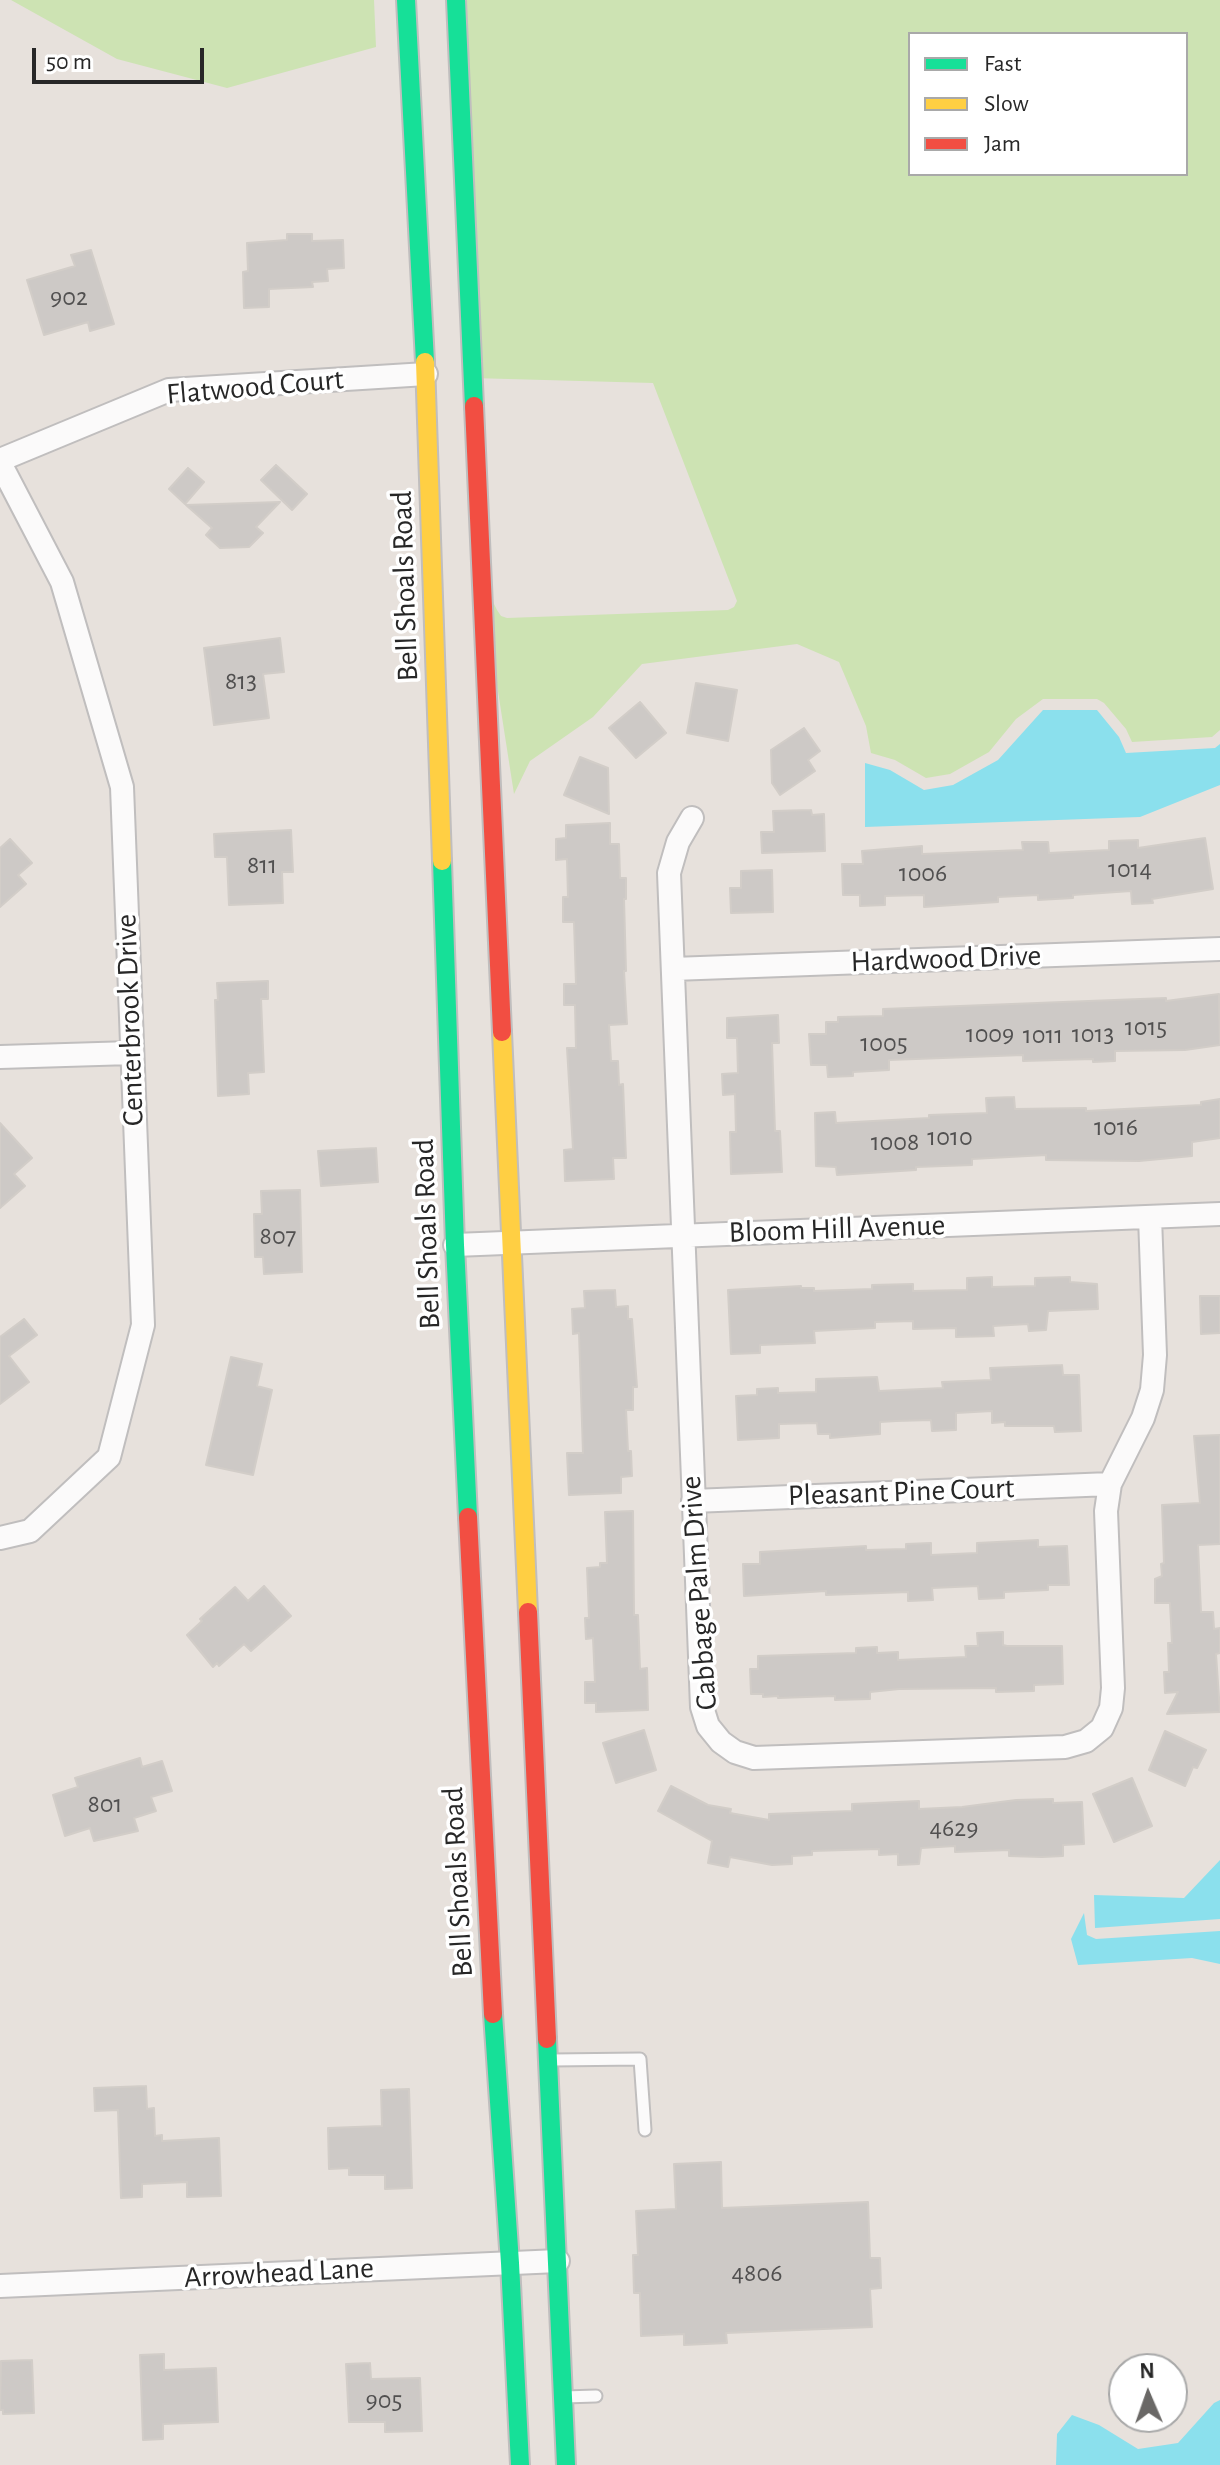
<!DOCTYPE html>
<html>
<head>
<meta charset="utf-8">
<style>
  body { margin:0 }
  #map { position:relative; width:1220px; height:2465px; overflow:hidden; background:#e7e1dc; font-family:"Alegreya Sans",sans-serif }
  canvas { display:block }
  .legend { position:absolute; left:908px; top:32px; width:280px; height:144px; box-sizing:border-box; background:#fff; border:2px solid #a9a9a9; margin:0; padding:10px 14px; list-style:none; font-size:24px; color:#272727 }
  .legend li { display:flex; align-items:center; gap:16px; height:40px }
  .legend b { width:40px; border:2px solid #a9a9a9 }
  .north { position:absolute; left:1108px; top:2353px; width:80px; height:80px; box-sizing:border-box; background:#fff; border:2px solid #a9a9a9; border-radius:50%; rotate:358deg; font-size:22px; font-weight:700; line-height:32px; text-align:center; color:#272727 }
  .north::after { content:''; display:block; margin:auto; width:28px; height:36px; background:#6a6866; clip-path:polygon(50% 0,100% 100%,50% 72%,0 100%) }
  .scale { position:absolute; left:32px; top:48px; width:172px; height:36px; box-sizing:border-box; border:4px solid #272727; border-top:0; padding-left:10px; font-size:24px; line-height:28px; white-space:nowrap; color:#272727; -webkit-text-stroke:6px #fff; paint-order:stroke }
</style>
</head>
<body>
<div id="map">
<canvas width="1220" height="2465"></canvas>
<ul class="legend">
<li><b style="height:10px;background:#16e098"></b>Fast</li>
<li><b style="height:10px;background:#ffcf43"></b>Slow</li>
<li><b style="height:10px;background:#f24e42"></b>Jam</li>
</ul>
<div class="north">N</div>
<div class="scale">50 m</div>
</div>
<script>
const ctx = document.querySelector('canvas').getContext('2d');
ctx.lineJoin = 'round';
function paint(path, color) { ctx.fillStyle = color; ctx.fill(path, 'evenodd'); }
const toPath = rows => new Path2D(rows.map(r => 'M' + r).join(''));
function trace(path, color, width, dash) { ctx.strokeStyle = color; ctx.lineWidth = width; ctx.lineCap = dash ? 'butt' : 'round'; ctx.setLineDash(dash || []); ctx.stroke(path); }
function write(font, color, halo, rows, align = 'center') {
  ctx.font = font + ' "Alegreya Sans",sans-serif'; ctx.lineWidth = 7; ctx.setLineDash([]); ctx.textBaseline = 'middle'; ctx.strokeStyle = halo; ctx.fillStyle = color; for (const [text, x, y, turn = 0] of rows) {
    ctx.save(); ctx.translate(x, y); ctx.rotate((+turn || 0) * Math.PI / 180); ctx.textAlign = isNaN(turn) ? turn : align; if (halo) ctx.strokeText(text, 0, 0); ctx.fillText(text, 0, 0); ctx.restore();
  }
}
paint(toPath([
  [11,0,374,0,376,47,227,88,117,59],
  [464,0,1220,0,1220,730,1212,737,1132,742,1126,729,1104,703,1097,699,1043,699,1016,719,989,752,950,774,926,778,895,760,871,753,866,726,839,662,797,644,642,664,593,717,530,761,514,794,480,576,497,610,501,616,507,618,728,610,734,607,737,601,653,383,472,378],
  [910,34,1186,34,1186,174,910,174]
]), '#cde3b3');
paint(toPath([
  [1043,710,1097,710,1119,737,1126,753,1215,748,1220,744,1220,785,1140,817,865,827,865,763,890,770,924,790,953,785,998,760],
  [1220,1860,1220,1919,1095,1928,1094,1895,1184,1898],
  [1084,1913,1087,1935,1096,1939,1220,1931,1220,1964,1192,1958,1078,1965,1071,1939],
  [1220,2400,1220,2465,1056,2465,1057,2434,1072,2415,1099,2425,1138,2449,1178,2443,1214,2403]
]), '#8be0ed');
const building = toPath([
  [287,234,312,234,312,241,343,240,344,268,327,269,328,281,312,282,313,287,269,289,269,307,244,308,243,272,248,271,247,243,287,240,287,234],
  [91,250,114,324,90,331,88,322,44,335,27,280,75,266,71,255,91,250],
  [276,465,307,494,292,510,261,480,276,465],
  [188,468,204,482,185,504,169,489,188,468],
  [280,502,256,527,263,533,249,547,220,548,206,535,212,528,186,505,280,502],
  [280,638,284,672,263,674,269,718,214,725,204,648,280,638],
  [696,683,737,690,728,741,687,733,696,683],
  [640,702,666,733,636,758,609,728,640,702],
  [804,728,820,751,808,760,815,771,780,795,772,783,771,750,804,728],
  [580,757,608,768,609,814,564,795,580,757],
  [811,810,812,815,824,814,825,851,762,853,761,832,774,832,773,811,811,810],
  [610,823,610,844,619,844,620,878,626,878,626,899,624,899,626,971,624,971,627,1024,609,1025,611,1061,618,1061,619,1085,623,1084,626,1158,613,1158,614,1179,565,1181,564,1150,573,1149,567,1048,576,1048,575,1005,564,1005,564,984,576,984,574,922,563,922,563,897,568,897,567,859,556,860,556,839,566,838,566,825,610,823],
  [291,830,293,872,282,872,283,903,229,905,227,857,215,857,214,834,291,830],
  [1205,838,1213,889,1152,899,1153,903,1132,904,1131,891,1073,895,1073,898,1038,900,1038,895,998,897,998,902,924,907,924,895,885,896,885,905,860,906,860,895,843,895,842,864,863,864,862,851,922,846,922,854,1023,850,1022,842,1048,842,1049,853,1109,850,1109,841,1138,840,1138,848,1205,838],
  [10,839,32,863,18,875,26,884,0,907,0,848,10,839],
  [772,870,773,912,731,913,730,888,741,888,741,871,772,870],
  [268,981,268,999,261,999,264,1072,248,1073,249,1094,218,1096,215,1000,218,1000,217,983,268,981],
  [1219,994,1220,1045,1185,1050,1115,1051,1115,1061,1093,1062,1093,1059,1023,1061,1023,1055,889,1060,889,1070,853,1072,853,1076,828,1077,827,1065,811,1065,809,1034,826,1034,826,1022,838,1022,838,1017,883,1016,883,1009,1166,998,1166,1001,1219,994],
  [778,1015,779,1043,772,1043,775,1131,780,1131,782,1172,731,1174,730,1132,736,1132,735,1094,723,1095,722,1074,738,1073,737,1038,727,1038,727,1018,778,1015],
  [1014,1097,1015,1109,1086,1108,1086,1111,1201,1105,1201,1102,1220,1099,1220,1138,1192,1142,1192,1156,1139,1161,1046,1160,1046,1155,972,1159,972,1165,916,1167,916,1170,837,1175,836,1167,816,1166,815,1113,835,1112,836,1123,929,1118,929,1115,987,1113,986,1098,1014,1097],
  [0,1123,32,1158,14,1174,25,1186,0,1208,0,1123],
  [376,1148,378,1182,321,1186,318,1151,376,1148],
  [300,1190,302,1272,264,1274,263,1257,255,1257,254,1214,262,1214,261,1191,300,1190],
  [992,1277,992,1287,1035,1286,1035,1278,1070,1277,1070,1282,1097,1284,1098,1309,1048,1311,1046,1330,1029,1331,1028,1324,993,1326,994,1336,956,1337,956,1328,913,1329,913,1321,875,1322,875,1328,814,1331,815,1343,760,1345,760,1353,731,1354,728,1290,801,1286,801,1288,814,1288,814,1291,872,1289,872,1285,913,1284,913,1291,967,1290,967,1278,992,1277],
  [615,1290,616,1307,628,1306,628,1319,632,1319,637,1387,633,1387,633,1410,626,1410,628,1451,631,1451,632,1476,621,1477,621,1493,569,1495,567,1453,583,1453,579,1333,573,1334,572,1309,585,1308,584,1291,615,1290],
  [1200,1296,1220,1296,1220,1333,1201,1334,1200,1296],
  [24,1319,37,1335,9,1356,29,1382,0,1404,0,1337,24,1319],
  [231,1357,262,1364,257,1386,272,1390,253,1475,206,1465,231,1357],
  [1062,1365,1063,1375,1079,1375,1081,1431,1055,1432,1054,1426,1005,1426,1005,1422,992,1423,992,1411,956,1413,956,1430,932,1431,931,1420,896,1421,880,1422,880,1434,830,1438,830,1434,818,1434,817,1423,779,1424,779,1438,738,1440,736,1396,757,1395,757,1389,778,1388,778,1393,816,1392,816,1379,877,1377,879,1391,943,1388,942,1382,991,1380,990,1368,1062,1365],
  [1220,1435,1220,1544,1198,1545,1201,1612,1213,1612,1214,1629,1220,1628,1220,1653,1216,1654,1220,1712,1167,1714,1178,1692,1165,1693,1164,1672,1169,1672,1168,1643,1172,1643,1170,1603,1155,1603,1155,1579,1162,1576,1161,1564,1164,1563,1162,1505,1200,1503,1194,1436,1220,1435],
  [633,1511,634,1615,638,1615,640,1669,647,1668,648,1710,596,1712,596,1703,585,1703,585,1682,595,1682,593,1638,586,1639,585,1618,589,1618,587,1568,600,1567,600,1563,607,1563,605,1512,633,1511],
  [1038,1540,1038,1547,1067,1546,1069,1585,1048,1585,1048,1590,1004,1592,1004,1598,979,1599,978,1586,932,1588,933,1600,908,1601,908,1592,826,1595,826,1591,744,1596,743,1564,760,1564,760,1552,866,1546,866,1550,906,1549,906,1544,931,1543,931,1555,977,1553,977,1543,1038,1540],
  [264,1586,291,1616,251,1651,244,1644,219,1666,217,1663,213,1667,187,1635,202,1621,200,1619,235,1587,248,1601,264,1586],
  [1003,1632,1003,1645,1007,1646,1062,1646,1063,1684,1034,1685,1034,1691,996,1692,996,1688,899,1689,870,1692,870,1699,835,1700,835,1696,778,1698,778,1696,763,1697,763,1694,751,1694,750,1669,758,1669,758,1656,856,1653,856,1648,877,1647,877,1653,898,1652,898,1660,966,1657,965,1646,978,1646,977,1633,1003,1632],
  [644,1730,656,1770,616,1783,603,1743,644,1730],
  [1165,1731,1206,1750,1197,1768,1193,1767,1185,1786,1149,1770,1165,1731],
  [140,1758,142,1767,162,1761,172,1791,151,1797,156,1811,134,1818,138,1831,94,1841,90,1828,65,1836,53,1795,78,1787,75,1778,140,1758],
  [1132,1778,1152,1826,1114,1842,1093,1794,1132,1778],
  [671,1786,708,1805,731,1809,730,1813,769,1820,769,1814,852,1811,852,1804,919,1801,919,1809,962,1807,1016,1800,1053,1799,1053,1803,1082,1802,1084,1844,1063,1845,1063,1856,1042,1857,1009,1856,1009,1850,955,1852,955,1846,921,1848,919,1864,898,1865,898,1854,879,1855,879,1849,812,1851,812,1855,792,1856,792,1864,772,1865,730,1857,728,1867,708,1863,712,1841,658,1811,671,1786],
  [146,2086,147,2109,154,2108,155,2136,162,2135,162,2141,219,2138,221,2196,187,2197,187,2182,142,2184,142,2197,121,2198,118,2110,95,2111,94,2088,146,2086],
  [409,2089,412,2188,385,2189,385,2175,349,2175,349,2168,329,2169,328,2128,382,2126,381,2090,409,2089],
  [721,2162,722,2208,868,2202,870,2258,880,2258,881,2288,870,2289,872,2327,726,2333,727,2343,684,2345,684,2334,641,2336,640,2293,634,2293,633,2255,638,2255,636,2211,676,2209,674,2164,721,2162],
  [164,2354,164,2370,216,2368,218,2422,163,2424,163,2439,143,2440,140,2355,164,2354],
  [32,2360,34,2413,3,2414,3,2410,0,2410,1,2361,32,2360],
  [370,2363,371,2379,420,2378,422,2431,385,2432,385,2422,349,2422,346,2364,370,2363]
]);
paint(building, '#cdc9c6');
trace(building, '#d2cdc8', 2);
const lane = toPath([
  [552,2060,640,2059,645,2130],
  [564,2397,596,2396]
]);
const street = toPath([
  [0,460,169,390,426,374],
  [0,463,62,582,122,787,143,1325,109,1457,30,1531,0,1538],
  [692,818,678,842,669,873,702,1707,708,1726,721,1742,735,1752,754,1758,1065,1747,1086,1741,1102,1728,1111,1708,1113,1688,1106,1511,1110,1484,1143,1418,1152,1390,1155,1355,1150,1217],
  [673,969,1220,949],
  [0,1057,131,1053],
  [455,1245,1220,1214],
  [693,1501,1110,1484],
  [0,2286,558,2261]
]);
const fast = toPath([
  [406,0,425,362],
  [456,0,474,406],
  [442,861,455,1245,468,1517],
  [493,2014,510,2263,520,2465],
  [547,2039,566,2465]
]);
const slow = toPath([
  [425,362,442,861],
  [502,1032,528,1612]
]);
const jam = toPath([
  [474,406,502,1032],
  [468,1517,493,2014],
  [528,1612,547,2039]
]);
trace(lane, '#c0bebe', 15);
trace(street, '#c0bebe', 26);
trace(fast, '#c0bebe', 22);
trace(slow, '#c0bebe', 22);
trace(jam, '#c0bebe', 22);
trace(lane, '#fbfafa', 11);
trace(street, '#fbfafa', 22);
trace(fast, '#16e098', 18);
trace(slow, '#ffcf43', 18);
trace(jam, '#f24e42', 18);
write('26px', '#515050', null, [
  ["902",69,297],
  ["813",241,681],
  ["811",262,865],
  ["1014",1130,869],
  ["1006",923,873],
  ["1015",1146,1027],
  ["1009",990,1034],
  ["1013",1093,1034],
  ["1011",1043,1035],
  ["1005",884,1043],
  ["1016",1116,1127],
  ["1010",950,1137],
  ["1008",895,1142],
  ["807",278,1236],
  ["801",105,1804],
  ["4629",954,1828],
  ["4806",757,2273],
  ["905",384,2400]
]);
write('30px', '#272727', '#fff', [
  ["Flatwood Court",255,387,-5],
  ["Bell Shoals Road",405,586,-92],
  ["Hardwood Drive",946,959,-2],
  ["Centerbrook Drive",130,1020,-92],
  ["Bloom Hill Avenue",837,1229,-2],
  ["Bell Shoals Road",427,1234,-92],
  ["Pleasant Pine Court",901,1492,-2],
  ["Cabbage Palm Drive",699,1593,-94],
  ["Bell Shoals Road",458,1882,-93],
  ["Arrowhead Lane",279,2273,-3]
]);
</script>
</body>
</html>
